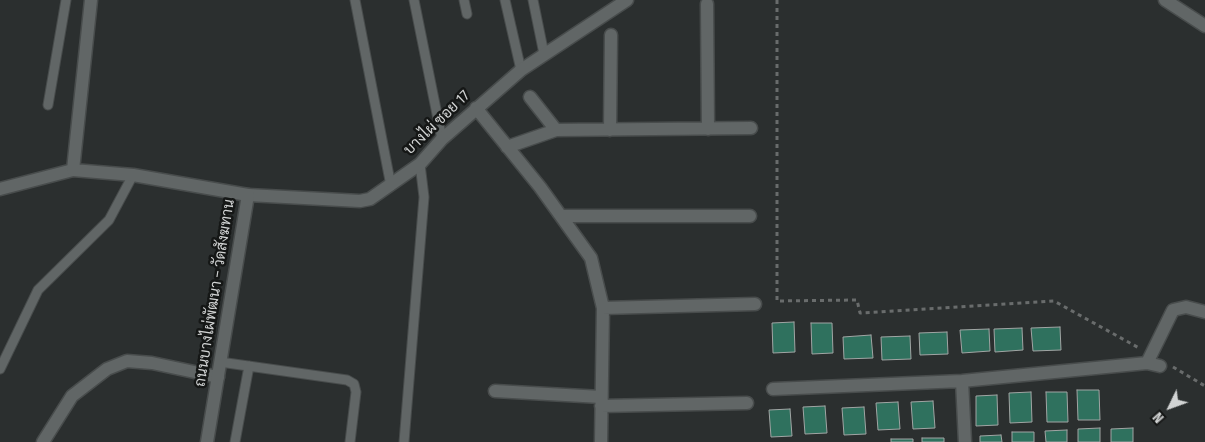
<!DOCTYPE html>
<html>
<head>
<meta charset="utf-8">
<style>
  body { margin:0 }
  #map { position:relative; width:1205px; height:442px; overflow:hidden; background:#2b2f2f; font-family:"Fira Sans Condensed",sans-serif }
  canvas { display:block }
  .north { position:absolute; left:1145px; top:382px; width:50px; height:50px; -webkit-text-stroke:4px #151716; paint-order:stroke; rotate:228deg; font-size:14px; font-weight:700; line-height:20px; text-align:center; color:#d1d3d3 }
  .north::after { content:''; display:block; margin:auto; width:18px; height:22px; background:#d1d3d3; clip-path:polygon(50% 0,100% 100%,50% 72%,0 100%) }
</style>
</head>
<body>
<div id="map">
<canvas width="1205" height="442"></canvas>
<div class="north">N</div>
</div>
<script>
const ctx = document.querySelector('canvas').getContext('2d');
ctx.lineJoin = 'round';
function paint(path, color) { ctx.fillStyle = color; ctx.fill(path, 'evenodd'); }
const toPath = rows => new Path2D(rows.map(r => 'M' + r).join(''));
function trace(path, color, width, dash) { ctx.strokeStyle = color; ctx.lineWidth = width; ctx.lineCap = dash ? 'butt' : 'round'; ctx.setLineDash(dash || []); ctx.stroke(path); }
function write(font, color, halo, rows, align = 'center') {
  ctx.font = font + ' "Fira Sans Condensed",Sarabun,sans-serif'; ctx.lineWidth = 5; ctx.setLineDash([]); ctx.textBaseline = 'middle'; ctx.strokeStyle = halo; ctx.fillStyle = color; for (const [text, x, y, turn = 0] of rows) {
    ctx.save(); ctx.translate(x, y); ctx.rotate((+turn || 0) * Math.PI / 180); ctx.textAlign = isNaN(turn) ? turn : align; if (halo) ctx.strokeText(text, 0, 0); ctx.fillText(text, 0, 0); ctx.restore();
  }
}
const building = toPath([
  [794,322,795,352,773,353,772,323,794,322],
  [811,323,832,323,833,353,812,354,811,323],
  [1060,327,1061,350,1033,351,1031,328,1060,327],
  [1022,328,1023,350,995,352,994,329,1022,328],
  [989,329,990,351,962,353,960,330,989,329],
  [947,332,948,354,920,355,919,333,947,332],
  [871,335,873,358,844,359,843,337,871,335],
  [910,336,911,359,882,360,881,337,910,336],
  [1077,390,1099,390,1100,420,1078,420,1077,390],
  [1031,392,1032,422,1010,423,1009,393,1031,392],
  [1046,392,1067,392,1068,422,1047,422,1046,392],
  [997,395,998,425,976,426,976,396,997,395],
  [933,401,935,428,913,429,911,402,933,401],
  [898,402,900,429,878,430,876,403,898,402],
  [825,406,827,433,805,434,803,407,825,406],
  [864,407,866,434,844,435,842,408,864,407],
  [790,409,792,436,771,437,769,410,790,409],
  [1100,428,1100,442,1078,442,1078,429,1100,428],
  [1133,428,1133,442,1111,442,1111,429,1133,428],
  [1067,430,1067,442,1046,442,1045,431,1067,430],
  [1012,432,1034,432,1034,442,1012,442,1012,432],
  [1001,435,1002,442,980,442,980,436,1001,435],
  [922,438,944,438,944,442,922,442,922,438],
  [891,439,913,439,913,442,891,442,891,439]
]);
paint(building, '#2f715e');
trace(building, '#a1a5a4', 1);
const service = toPath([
  [355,0,391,186],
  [414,0,442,139],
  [464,0,467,14],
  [505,0,521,70],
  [533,0,544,54],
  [48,105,66,0],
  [220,362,347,380,354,384,356,392,350,442],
  [0,369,38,290,109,220,133,175],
  [235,442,249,366],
  [404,442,424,197,420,164]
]);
const minor = toPath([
  [1165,0,1205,26],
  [707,4,708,129],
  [530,97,556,130],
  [476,108,540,187,591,258,603,308,601,442],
  [610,130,611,35],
  [507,147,556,130,751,128],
  [0,189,73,170],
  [248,195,360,201,370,199,420,164,442,139,521,70,627,0],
  [561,216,750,216],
  [603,308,755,304],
  [1160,366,1147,363,1173,310,1186,307,1205,312],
  [962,381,965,442],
  [773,389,962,381,1147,363],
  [495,391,601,397],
  [601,406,747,403],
  [43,442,72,396,107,369,127,361,152,363,218,377]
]);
const tertiary = toPath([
  [91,0,73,170,133,175,248,195,207,442]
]);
trace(service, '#484c4c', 11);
trace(minor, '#484c4c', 15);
trace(tertiary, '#484c4c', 15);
trace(toPath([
  [777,0,777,301,857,300,860,313,1054,301,1139,348],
  [1173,367,1205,386]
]), '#696c6c', 3, [4, 4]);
trace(service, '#616666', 9);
trace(minor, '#616666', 12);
trace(tertiary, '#616666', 12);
write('15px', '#d1d3d3', '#151716', [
  ["บางไผ่ ซอย 17",437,123,-44],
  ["ถนนบางไผ่พัฒนา – วัดสังฆทาน",215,293,-81]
]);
</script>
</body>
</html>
